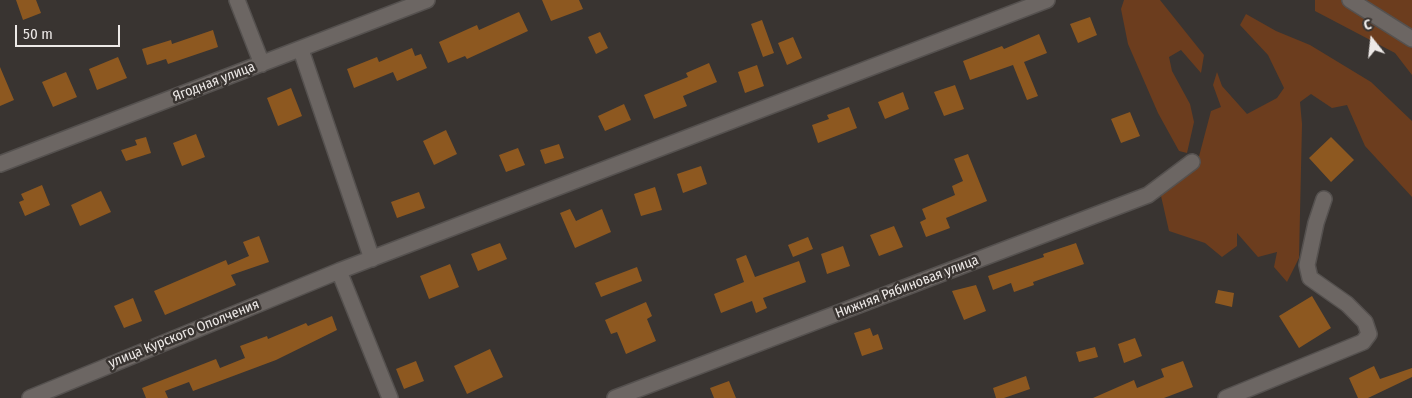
<!DOCTYPE html>
<html>
<head>
<meta charset="utf-8">
<style>
  body { margin:0 }
  #map { position:relative; width:1412px; height:398px; overflow:hidden; background:#393431; font-family:"Fira Sans Condensed",sans-serif }
  canvas { display:block }
  .north { position:absolute; left:1347px; top:15px; width:50px; height:50px; -webkit-text-stroke:4px #393431; paint-order:stroke; rotate:344deg; font-size:14px; font-weight:700; line-height:20px; text-align:center; color:#ede9e7 }
  .north::after { content:''; display:block; margin:auto; width:18px; height:22px; background:#ede9e7; clip-path:polygon(50% 0,100% 100%,50% 72%,0 100%) }
  .scale { position:absolute; left:15px; top:25px; width:105px; height:22px; box-sizing:border-box; border:2px solid #ede9e7; border-top:0; padding-left:6px; font-size:15px; line-height:18px; white-space:nowrap; color:#ede9e7; -webkit-text-stroke:4px #393431; paint-order:stroke }
</style>
</head>
<body>
<div id="map">
<canvas width="1412" height="398"></canvas>
<div class="north">С</div>
<div class="scale">50 m</div>
</div>
<script>
const ctx = document.querySelector('canvas').getContext('2d');
ctx.lineJoin = 'round';
function paint(path, color) { ctx.fillStyle = color; ctx.fill(path, 'evenodd'); }
const toPath = rows => new Path2D(rows.map(r => 'M' + r).join(''));
function trace(path, color, width, dash) { ctx.strokeStyle = color; ctx.lineWidth = width; ctx.lineCap = dash ? 'butt' : 'round'; ctx.setLineDash(dash || []); ctx.stroke(path); }
function write(font, color, halo, rows, align = 'center') {
  ctx.font = font + ' "Fira Sans Condensed",sans-serif'; ctx.lineWidth = 5; ctx.setLineDash([]); ctx.textBaseline = 'middle'; ctx.strokeStyle = halo; ctx.fillStyle = color; for (const [text, x, y, turn = 0] of rows) {
    ctx.save(); ctx.translate(x, y); ctx.rotate((+turn || 0) * Math.PI / 180); ctx.textAlign = isNaN(turn) ? turn : align; if (halo) ctx.strokeText(text, 0, 0); ctx.fillText(text, 0, 0); ctx.restore();
  }
}
paint(toPath([
  [1124,0,1160,0,1204,55,1201,73,1181,50,1169,57,1172,71,1190,104,1194,122,1187,153,1179,151,1158,113,1128,44,1121,9],
  [1315,0,1412,0,1412,75,1395,53,1315,11],
  [1246,14,1276,31,1310,45,1371,82,1412,121,1412,197,1365,146,1347,105,1332,108,1311,94,1300,102,1302,124,1299,258,1287,282,1274,267,1277,252,1258,257,1237,233,1237,246,1222,257,1205,243,1169,231,1161,196,1167,189,1183,179,1197,164,1211,111,1221,107,1213,85,1217,72,1222,86,1247,114,1277,98,1284,88,1268,55,1240,25]
]), '#6c3d1e');
paint(toPath([
  [16,0,36,0,41,13,23,20],
  [542,0,579,0,583,9,551,21],
  [519,12,528,31,467,59,465,56,448,63,439,42,477,25,479,30],
  [1090,17,1097,35,1078,43,1070,24],
  [762,20,774,53,763,57,751,24],
  [213,30,218,47,168,64,166,59,147,65,142,49,171,40,172,44],
  [600,32,608,48,596,54,588,37],
  [1039,34,1047,53,1024,62,1038,96,1027,100,1013,65,970,80,963,61,1002,46,1004,49],
  [793,37,802,58,787,65,778,43],
  [412,48,415,56,421,54,427,68,397,81,393,72,354,88,347,69,377,57,379,62],
  [118,57,127,78,97,90,89,69],
  [709,63,717,82,683,96,687,106,654,119,644,95,688,77,686,73],
  [757,65,764,86,745,93,738,72],
  [0,67,14,100,0,106],
  [66,72,77,97,53,107,42,82],
  [955,85,964,109,944,116,934,92],
  [291,88,302,116,278,126,267,98],
  [903,92,909,109,885,119,878,102],
  [624,104,631,120,605,131,598,116],
  [849,107,857,128,818,143,812,125,829,119,827,115],
  [1130,112,1140,136,1121,143,1111,119],
  [446,130,457,154,434,165,423,141],
  [196,134,205,157,182,166,173,143],
  [146,137,151,153,126,161,121,150,137,145,135,140],
  [1331,137,1354,160,1331,182,1309,158],
  [559,144,564,158,545,164,540,150],
  [518,148,525,165,506,172,499,155],
  [968,154,987,201,946,218,950,228,926,237,920,222,926,219,922,209,955,195,952,186,963,181,954,159],
  [701,166,707,184,683,193,677,174],
  [42,185,50,205,25,216,19,202,24,200,21,194],
  [655,187,662,210,641,216,634,194],
  [101,191,111,212,80,226,71,205],
  [419,192,425,208,397,218,391,202],
  [570,209,576,221,602,209,611,232,575,248,560,213],
  [894,226,903,247,879,256,870,235],
  [259,236,269,262,231,275,236,285,165,315,154,291,226,260,228,265,249,256,243,242],
  [808,237,813,249,793,257,788,245],
  [500,243,507,259,478,271,471,254],
  [1076,243,1084,264,1033,282,1034,285,1014,292,1011,283,993,290,988,276,1044,257,1043,254],
  [843,246,850,266,827,274,821,254],
  [746,255,755,277,799,261,806,282,763,298,767,308,756,313,752,301,721,313,714,294,744,282,736,259],
  [450,264,459,287,429,299,420,276],
  [637,267,642,281,601,297,595,283],
  [976,285,986,311,964,320,952,291],
  [1218,290,1234,293,1232,307,1215,303],
  [1312,296,1331,328,1299,348,1279,316],
  [133,298,142,321,124,328,114,306],
  [646,302,652,316,647,319,656,341,626,354,617,332,611,334,605,320],
  [332,316,337,330,276,360,193,391,189,382,165,391,168,398,146,398,142,388,216,359,220,368,245,358,240,346,267,336,268,339,306,323,308,326],
  [870,328,873,336,878,334,883,349,862,356,854,333],
  [1135,338,1142,356,1124,363,1118,344],
  [1095,347,1098,357,1079,362,1076,352],
  [490,349,503,377,467,394,454,366],
  [416,361,424,381,404,389,396,369],
  [1183,361,1193,387,1164,398,1093,398,1134,380,1137,388,1164,377,1161,369],
  [1374,366,1380,379,1412,368,1412,377,1368,398,1358,398,1349,378],
  [1026,376,1030,389,1004,398,996,398,993,388],
  [729,381,736,398,714,398,710,388]
]), '#8d5820');
const minor = toPath([
  [237,0,262,64],
  [1350,0,1412,39],
  [301,50,372,259],
  [0,164,427,0],
  [339,271,390,398],
  [30,398,339,271,1047,0],
  [615,398,1148,195,1192,162],
  [1226,398,1363,342,1369,334,1365,322,1347,304,1310,278,1307,265,1316,223,1324,199]
]);
trace(minor, '#55514f', 18);
trace(minor, '#6c6663', 15);
write('14px', '#ede9e7', '#393431', [
  ["Ягодная улица",214,82,-21],
  ["Нижняя Рябиновая улица",907,287,-21],
  ["улица Курского Ополчения",184,334,-22]
]);
</script>
</body>
</html>
